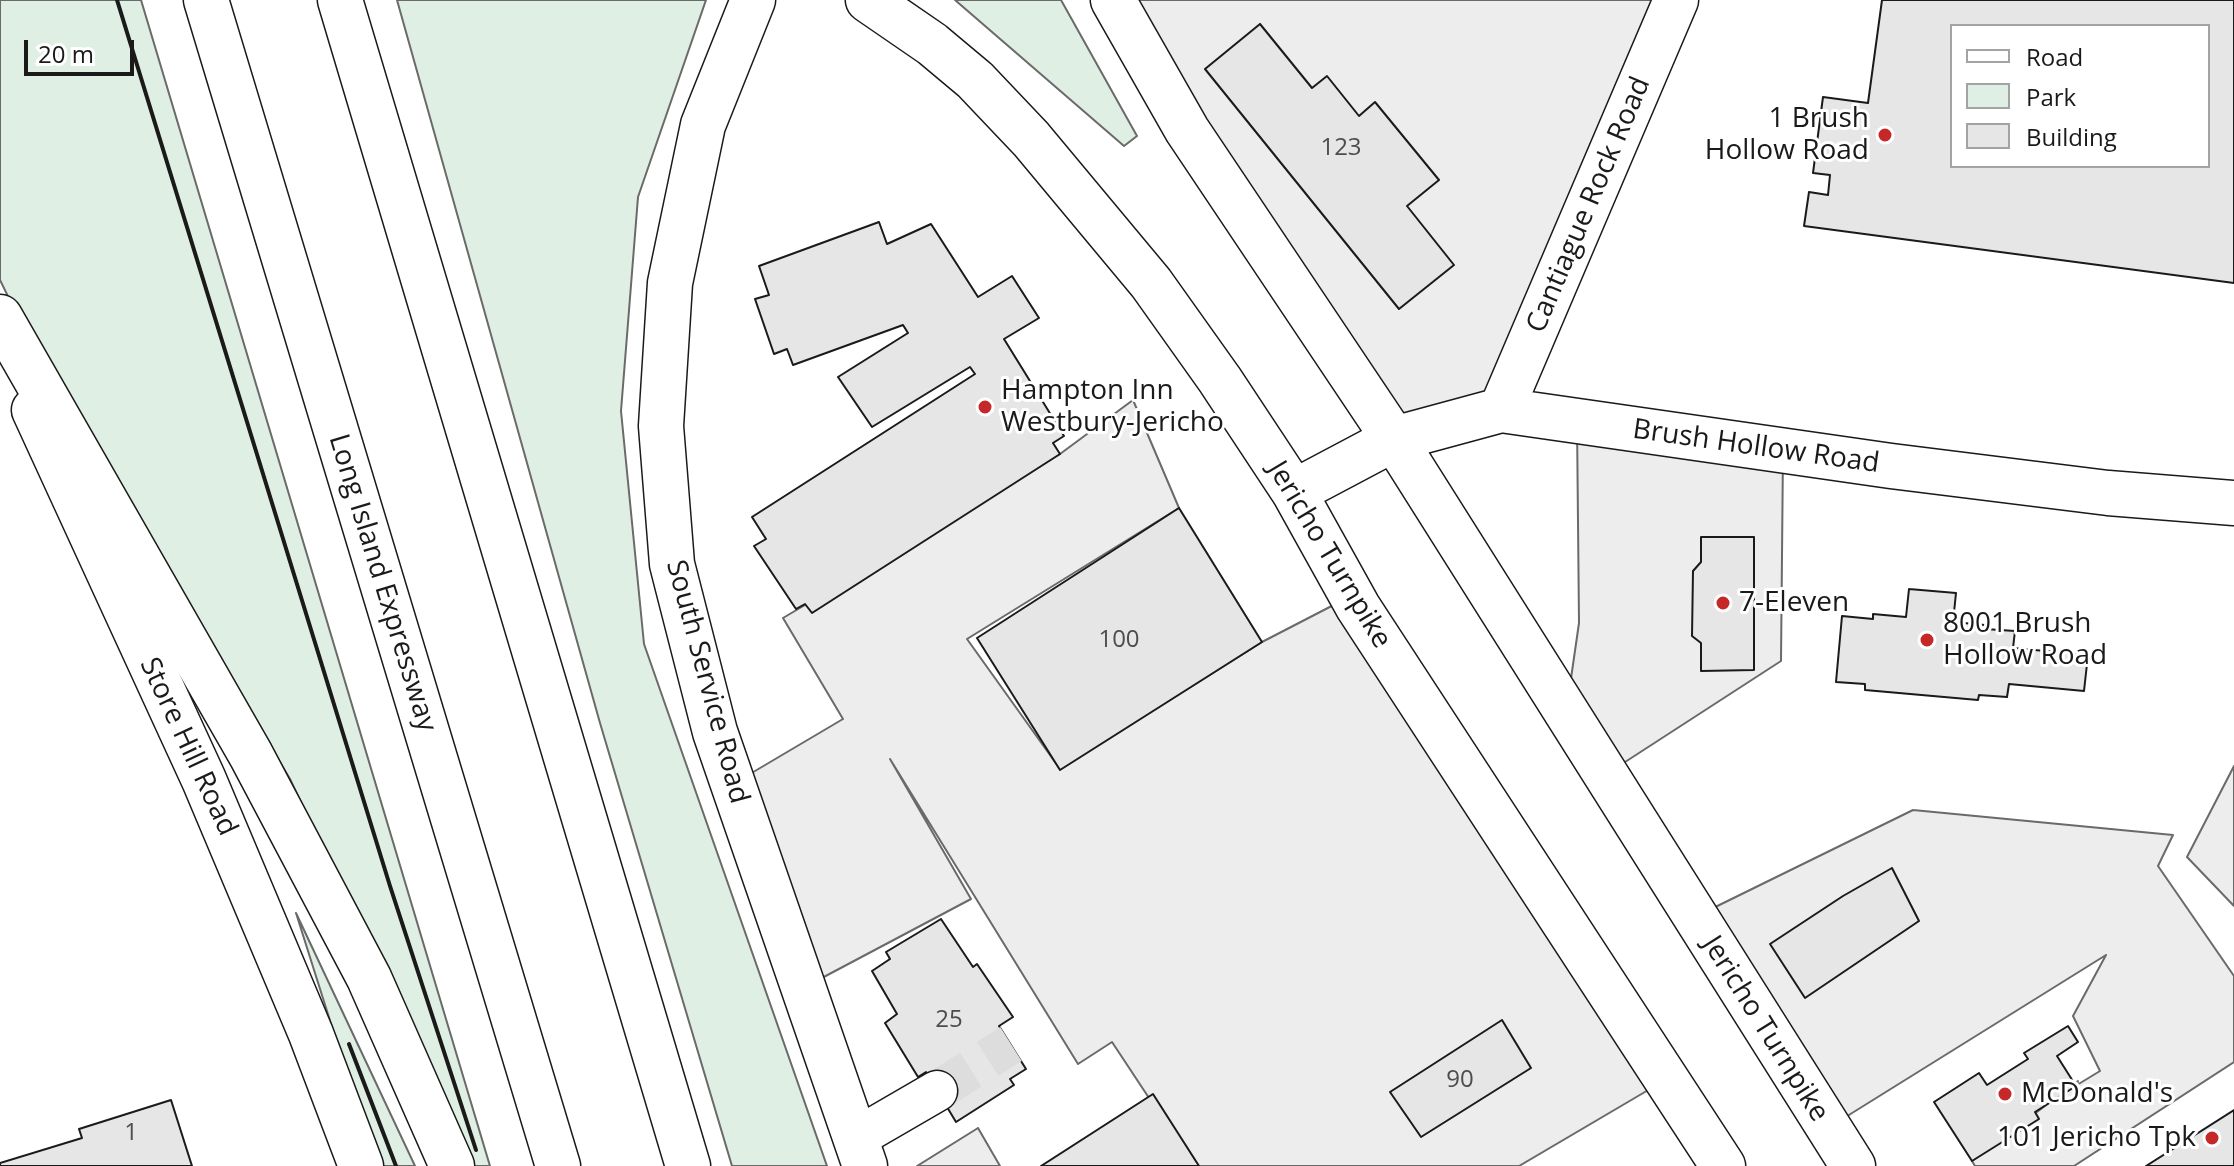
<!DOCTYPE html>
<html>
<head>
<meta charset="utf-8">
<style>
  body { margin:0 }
  #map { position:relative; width:2234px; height:1166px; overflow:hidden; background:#fff; font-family:"Open Sans",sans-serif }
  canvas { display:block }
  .legend { position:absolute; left:1950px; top:24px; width:260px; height:144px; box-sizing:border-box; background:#fff; border:2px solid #a3a3a3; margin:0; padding:10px 14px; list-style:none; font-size:24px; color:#1a1a1a }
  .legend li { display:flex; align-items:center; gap:16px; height:40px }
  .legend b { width:40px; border:2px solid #a3a3a3 }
  .scale { position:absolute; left:24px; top:40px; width:110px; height:36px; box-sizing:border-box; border:4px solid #1a1a1a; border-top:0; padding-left:10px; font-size:24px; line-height:28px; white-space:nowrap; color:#1a1a1a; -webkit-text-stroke:6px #fff; paint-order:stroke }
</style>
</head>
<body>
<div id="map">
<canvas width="2234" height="1166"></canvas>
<ul class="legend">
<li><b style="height:10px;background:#fff"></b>Road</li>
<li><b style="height:22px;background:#e0efe3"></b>Park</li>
<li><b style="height:22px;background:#e6e6e6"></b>Building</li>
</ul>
<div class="scale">20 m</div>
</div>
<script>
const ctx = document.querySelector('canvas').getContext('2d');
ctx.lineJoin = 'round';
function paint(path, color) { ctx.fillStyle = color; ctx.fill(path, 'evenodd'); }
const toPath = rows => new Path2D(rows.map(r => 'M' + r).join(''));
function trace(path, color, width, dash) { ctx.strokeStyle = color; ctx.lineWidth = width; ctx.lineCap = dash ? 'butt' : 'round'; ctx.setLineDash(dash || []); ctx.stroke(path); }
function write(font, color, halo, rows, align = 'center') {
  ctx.font = font + ' "Open Sans",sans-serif'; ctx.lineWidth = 6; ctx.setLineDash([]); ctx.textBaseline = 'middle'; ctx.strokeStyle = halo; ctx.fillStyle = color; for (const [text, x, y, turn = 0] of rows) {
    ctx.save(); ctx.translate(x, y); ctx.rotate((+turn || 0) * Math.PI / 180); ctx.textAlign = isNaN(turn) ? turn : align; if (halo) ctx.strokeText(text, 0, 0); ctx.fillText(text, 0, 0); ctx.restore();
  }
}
const green = toPath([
  [0,0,141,0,490,1166,471,1166,290,779,33,348,0,280,0,0],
  [397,0,706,0,638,197,621,411,644,644,827,1166,732,1166,600,723,397,0],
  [955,0,1061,0,1137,136,1124,146,955,0],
  [296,913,415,1166,376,1166,296,913]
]);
paint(green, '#e0efe3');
trace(green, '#6a6a6a', 2);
const parking = toPath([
  [1114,0,1679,0,1501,410,1394,439,1114,0],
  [1133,400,1179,508,967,639,1060,769,1262,642,1351,596,1667,1079,1519,1166,1194,1166,1112,1042,1078,1064,890,759,971,899,803,988,733,784,843,719,783,618,1060,454,1133,400],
  [1577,422,1783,450,1781,661,1605,775,1566,713,1579,623,1577,422],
  [2234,766,2234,906,2187,857,2234,766],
  [1913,810,2173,835,2158,866,2234,976,2234,1062,2074,1166,1975,1166,1972,1161,2078,1081,2077,1085,2100,1071,2073,1016,2106,955,1828,1128,1699,915,1913,810],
  [978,1128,1000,1166,917,1166,978,1128]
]);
paint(parking, '#ededed');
trace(parking, '#6a6a6a', 2);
const building = toPath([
  [1882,0,2234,0,2234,283,1804,226,1809,192,1828,195,1830,175,1813,173,1823,97,1868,103,1882,0],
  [1952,26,2208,26,2208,166,1952,166,1952,26],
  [1260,24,1312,88,1327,76,1359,116,1375,102,1439,180,1407,206,1454,265,1399,309,1205,69,1260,24],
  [879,222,887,244,931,224,978,297,1012,276,1039,318,1004,339,1064,436,1053,443,1060,454,812,613,805,604,796,609,754,546,766,539,752,517,975,374,970,367,872,427,838,377,908,333,903,325,793,365,787,349,774,354,755,299,769,295,759,266,879,222],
  [1179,508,1262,642,1060,770,977,638,1179,508],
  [1701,537,1754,537,1754,670,1701,671,1701,643,1692,636,1693,571,1701,562,1701,537],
  [1909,589,1956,593,1953,622,1985,625,1985,629,2015,631,2013,648,2088,655,2084,691,2009,684,2007,697,1979,695,1978,700,1865,690,1865,684,1836,682,1842,616,1873,619,1873,614,1906,617,1909,589],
  [1892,868,1919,921,1805,998,1770,944,1843,896,1892,868],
  [941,919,973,967,977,964,1013,1017,999,1026,1026,1069,1010,1079,1014,1085,956,1122,926,1072,918,1077,885,1023,897,1014,872,971,890,959,886,952,941,919],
  [1502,1020,1531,1068,1421,1137,1390,1092,1502,1020],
  [2068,1026,2078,1042,2057,1056,2076,1086,2035,1112,2039,1119,1972,1161,1934,1102,1979,1073,1987,1085,2028,1059,2024,1053,2068,1026],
  [1153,1094,1199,1166,1041,1166,1153,1094],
  [171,1100,192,1166,0,1166,0,1163,82,1138,79,1129,171,1100],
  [2234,1110,2234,1166,2146,1166,2234,1110]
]);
paint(building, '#e6e6e6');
trace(building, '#1a1a1a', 2);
trace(toPath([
  [937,1091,1011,1044]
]), '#ddd', 40, [40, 20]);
const minor = toPath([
  [856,1138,937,1091]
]);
const major = toPath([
  [753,0,703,125,670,283,661,426,672,564,715,732,865,1166],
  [868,0,932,44,975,80,1031,139,1151,283,1220,380,1294,492,1358,607,1723,1166],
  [1113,0,1187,130,1394,439,1853,1166],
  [34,410,204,780,311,1034,361,1166],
  [1501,410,1676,0],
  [1294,492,1394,439,1501,410,1891,466,2108,493,2234,503]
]);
const highway = toPath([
  [206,0,558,1166],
  [340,0,688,1166],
  [0,317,251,755,369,978,452,1166]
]);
trace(minor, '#1a1a1a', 43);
trace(major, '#1a1a1a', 47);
trace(highway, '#1a1a1a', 47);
trace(minor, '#fff', 40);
trace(major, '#fff', 44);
trace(highway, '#fff', 44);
trace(toPath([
  [117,0,390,886,476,1150],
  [349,1044,396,1166]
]), '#1a1a1a', 4);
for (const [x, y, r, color] of [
  [1885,135,8,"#c62828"],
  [985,407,8,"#c62828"],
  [1723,603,8,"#c62828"],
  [1927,640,8,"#c62828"],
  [2005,1094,8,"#c62828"],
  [2212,1138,8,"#c62828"]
]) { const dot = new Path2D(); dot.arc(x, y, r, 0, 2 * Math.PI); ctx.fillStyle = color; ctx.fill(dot); trace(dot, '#fff', 3); }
write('24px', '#4d4d4d', null, [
  ["123",1341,148],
  ["100",1119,640],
  ["25",949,1020],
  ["90",1460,1080],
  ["1",131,1133]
]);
write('28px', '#1a1a1a', '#fff', [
  ["1 Brush",1869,119,"right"],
  ["Hollow Road",1869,151,"right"],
  ["Hampton Inn",1001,391],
  ["Westbury-Jericho",1001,423],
  ["7-Eleven",1739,603],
  ["8001 Brush",1943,624],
  ["Hollow Road",1943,656],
  ["McDonald's",2021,1094],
  ["101 Jericho Tpk",2196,1138,"right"]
], 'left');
write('28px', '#1a1a1a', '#fff', [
  ["Cantiague Rock Road",1589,205,-67],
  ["Brush Hollow Road",1756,447,8],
  ["Jericho Turnpike",1329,555,59],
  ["Long Island Expressway",382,583,73],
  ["South Service Road",707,682,75],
  ["Store Hill Road",188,747,65],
  ["Jericho Turnpike",1765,1029,58]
]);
</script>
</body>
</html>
